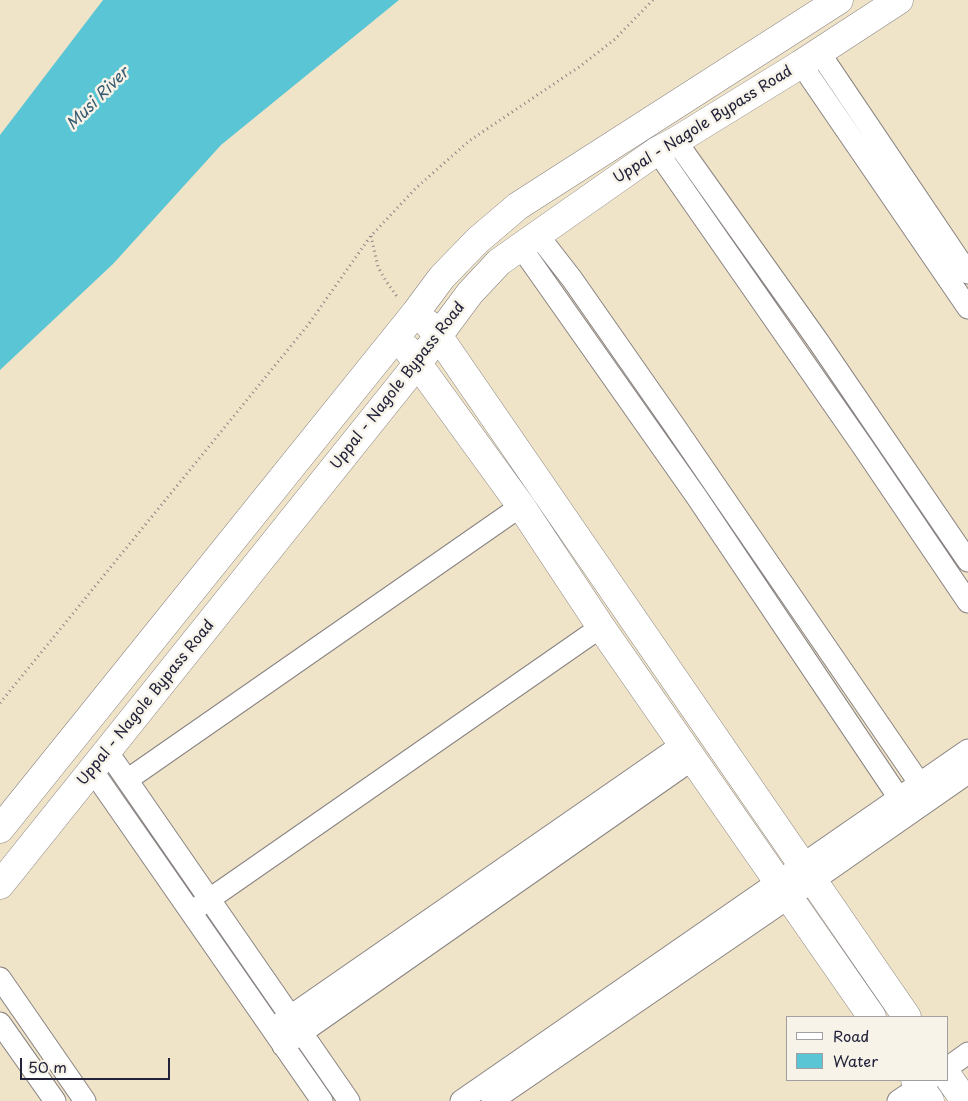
<!DOCTYPE html>
<html>
<head>
<meta charset="utf-8">
<style>
  body { margin:0 }
  #map { position:relative; width:968px; height:1101px; overflow:hidden; background:#f0e4c8; font-family:"Playpen Sans",sans-serif }
  canvas { display:block }
  .legend { position:absolute; left:786px; top:1016px; width:162px; height:65px; box-sizing:border-box; background:#f7f3e8; border:1px solid #a29fa3; margin:0; padding:6px 9px; list-style:none; font-size:15px; color:#22223b }
  .legend li { display:flex; align-items:center; gap:10px; height:25px }
  .legend b { width:25px; border:1px solid #a29fa3 }
  .scale { position:absolute; left:20px; top:1058px; width:150px; height:22px; box-sizing:border-box; border:2px solid #22223b; border-top:0; padding-left:6px; font-size:15px; line-height:18px; white-space:nowrap; color:#22223b; -webkit-text-stroke:4px #f7f3e8; paint-order:stroke }
</style>
</head>
<body>
<div id="map">
<canvas width="968" height="1101"></canvas>
<ul class="legend">
<li><b style="height:6px;background:#fff"></b>Road</li>
<li><b style="height:14px;background:#5ac5d4"></b>Water</li>
</ul>
<div class="scale">50 m</div>
</div>
<script>
const ctx = document.querySelector('canvas').getContext('2d');
ctx.lineJoin = 'round';
function paint(path, color) { ctx.fillStyle = color; ctx.fill(path, 'evenodd'); }
const toPath = rows => new Path2D(rows.map(r => 'M' + r).join(''));
function trace(path, color, width, dash) { ctx.strokeStyle = color; ctx.lineWidth = width; ctx.lineCap = dash ? 'butt' : 'round'; ctx.setLineDash(dash || []); ctx.stroke(path); }
function write(font, color, halo, rows, align = 'center') {
  ctx.font = font + ' "Playpen Sans",sans-serif'; ctx.lineWidth = 5; ctx.setLineDash([]); ctx.textBaseline = 'middle'; ctx.strokeStyle = halo; ctx.fillStyle = color; for (const [text, x, y, turn = 0] of rows) {
    ctx.save(); ctx.translate(x, y); ctx.rotate((+turn || 0) * Math.PI / 180); ctx.textAlign = isNaN(turn) ? turn : align; if (halo) ctx.strokeText(text, 0, 0); ctx.fillText(text, 0, 0); ctx.restore();
  }
}
paint(toPath([
  [103,0,399,0,221,145,113,264,0,370,0,135]
]), '#5ac5d4');
const street = toPath([
  [819,52,968,273],
  [801,64,968,308],
  [676,141,818,341,968,561],
  [657,151,863,447,968,602],
  [537,234,572,279,674,425,920,784],
  [520,246,696,496,899,798],
  [107,751,349,1101],
  [92,770,322,1101],
  [127,780,521,506],
  [191,912,601,627],
  [0,978,85,1101],
  [0,1023,55,1101],
  [272,1029,683,744],
  [283,1046,693,759],
  [947,1068,968,1053],
  [461,1101,968,750],
  [492,1101,813,881,968,773],
  [898,1101,929,1080]
]);
const secondary = toPath([
  [428,324,439,337,907,1017],
  [407,349,521,506,601,627,872,1017],
  [0,829,416,312,442,277,478,240,518,206,839,0],
  [0,885,418,363,470,293,499,262,657,151,676,141,801,64,899,0],
  [947,1075,965,1101],
  [915,1080,930,1101]
]);
trace(street, '#898382', 23);
trace(secondary, '#898382', 29);
trace(toPath([
  [371,236,378,267,386,281,398,298],
  [0,703,308,325,370,237,416,188,469,141,579,67,614,40,653,0]
]), '#898382', 3, [1, 4]);
trace(street, '#fff', 21);
trace(secondary, '#fff', 28);
write('15px', '#22223b', '#f7f3e8', [
  ["Uppal - Nagole Bypass Road",703,125,-32],
  ["Uppal - Nagole Bypass Road",398,386,-52],
  ["Uppal - Nagole Bypass Road",146,703,-51]
]);
write('italic 16px', '#365b71', '#f7f3e8', [
  ["Musi River",98,99,-45]
]);
</script>
</body>
</html>
